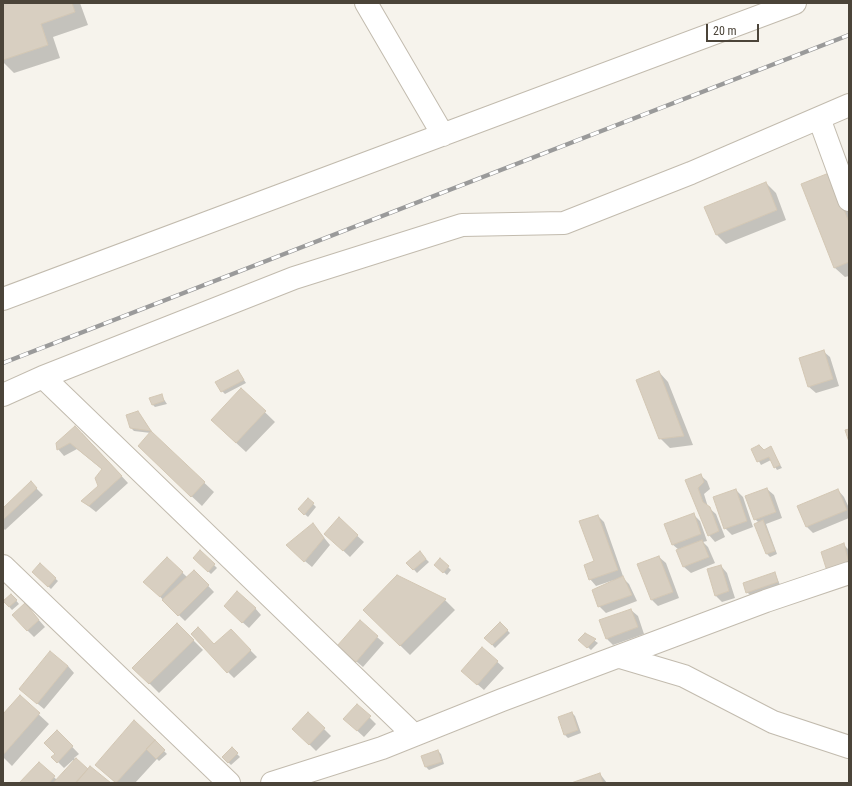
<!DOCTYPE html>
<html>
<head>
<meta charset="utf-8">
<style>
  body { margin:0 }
  #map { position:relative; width:852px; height:786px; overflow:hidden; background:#f6f3ec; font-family:"Roboto Condensed",sans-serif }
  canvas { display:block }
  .frame { position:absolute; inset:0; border:4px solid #4b4439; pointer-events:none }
  .scale { position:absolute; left:706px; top:24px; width:53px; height:18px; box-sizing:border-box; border:2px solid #4b4439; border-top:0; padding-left:5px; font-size:12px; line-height:14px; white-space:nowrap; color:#4b4439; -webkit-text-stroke:3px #fff; paint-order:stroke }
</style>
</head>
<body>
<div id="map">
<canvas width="852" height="786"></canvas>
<div class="frame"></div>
<div class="scale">20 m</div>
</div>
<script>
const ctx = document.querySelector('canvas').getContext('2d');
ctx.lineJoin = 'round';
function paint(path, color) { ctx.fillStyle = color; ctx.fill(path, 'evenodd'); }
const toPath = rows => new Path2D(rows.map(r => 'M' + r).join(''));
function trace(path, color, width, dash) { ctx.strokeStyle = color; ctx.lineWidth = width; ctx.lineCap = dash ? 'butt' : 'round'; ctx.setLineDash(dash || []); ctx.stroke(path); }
paint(toPath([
  [3,3,80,3,88,25,53,37,60,58,14,73,3,62],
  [766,183,776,193,786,220,726,244,716,234],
  [802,185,849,209,849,276,845,277,835,268],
  [823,351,830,357,839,386,816,393,809,387,800,358],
  [238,371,246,383,225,394,222,391],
  [659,372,668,382,693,445,670,448,660,438],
  [241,389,275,422,246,452,222,430],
  [161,395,167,404,155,407,152,404],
  [138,412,154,435,214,492,202,506,149,456,151,433,134,431,131,428],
  [82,433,128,483,96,512,82,501,99,486,103,470,77,449,64,456,58,449],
  [770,447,782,468,777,470,771,460,761,465,752,449,764,451],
  [700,475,707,481,710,489,704,494,708,507,716,514,725,537,715,542,709,535,687,480],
  [31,483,43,495,5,530,3,528,3,510],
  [767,489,774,495,782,518,766,524,777,554,770,557,767,554,759,523,755,519],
  [736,490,743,497,753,527,732,535,725,528],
  [838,490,844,497,849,508,849,518,813,533,806,526],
  [308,499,316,507,308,517,299,509],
  [693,514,700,521,707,541,703,542,708,547,715,563,691,573,684,567,679,550,672,544],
  [598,516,604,522,623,576,622,577,629,584,637,601,606,613,599,606,614,580,596,586,590,579,595,562],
  [339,519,364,542,350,557,332,540],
  [313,524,330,545,312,567,294,552],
  [844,545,849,550,849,572],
  [200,551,217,568,211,574,194,558],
  [422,555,429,562,417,573,408,563],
  [659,557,666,563,679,598,658,606,652,600,638,565],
  [167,558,187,577,194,571,214,592,185,621,151,588],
  [40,565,58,581,51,589,33,572],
  [721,566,727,573,735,598,722,602,715,595],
  [448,567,451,570,447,575,439,568],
  [775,573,780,585,750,595,747,592],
  [397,576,445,600,455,610,410,655,364,610],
  [14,598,19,604,12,610,4,601],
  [255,608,261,615,249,628,231,612],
  [631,610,638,616,644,634,613,645,607,639],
  [31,611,45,627,34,637,27,630],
  [500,623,510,633,495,648,486,638],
  [177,624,203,650,159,693,134,668],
  [585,634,598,643,591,650,580,640],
  [237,637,257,657,234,678,228,672,214,645],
  [377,637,384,643,363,667,345,652],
  [482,648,504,668,484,690,469,677],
  [68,666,74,673,44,709,27,695],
  [20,697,49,724,12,766,3,757,3,716],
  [357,705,376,724,364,737,351,725],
  [308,713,331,736,316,751,300,735],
  [572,713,575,716,581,733,568,738,565,735],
  [134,721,167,754,159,761,157,759,135,783,116,783,96,765],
  [57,731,79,754,74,758,88,770,110,783,20,783,39,763,57,780,74,761,73,760,64,768,53,757,56,754],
  [232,749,240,757,231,765,223,757],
  [438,751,441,754,444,764,429,770,426,767],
  [600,774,607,783,574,783]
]), '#0003');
const building = toPath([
  [3,3,72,3,75,12,41,24,48,45,3,60,3,3],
  [829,173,849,222,849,262,834,268,801,184,829,173],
  [766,182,777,210,716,235,704,207,766,182],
  [824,350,833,379,808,387,799,358,824,350],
  [238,370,244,380,221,392,215,382,238,370],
  [659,371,684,436,659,439,636,380,659,371],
  [241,388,266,411,236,443,211,420,241,388],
  [162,394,164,401,152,405,149,398,162,394],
  [138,411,151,431,130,428,126,415,138,411],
  [75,426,122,476,89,506,81,501,98,486,95,478,102,469,70,443,57,450,56,443,75,426],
  [849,429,849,442,845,430,849,429],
  [151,431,205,482,191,497,138,446,151,431],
  [759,445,764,450,771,446,780,465,774,468,769,457,757,462,751,449,759,445],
  [701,474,704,482,698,488,703,502,710,507,719,531,708,536,685,480,701,474],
  [31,481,37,488,3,520,3,508,31,481],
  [767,488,776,512,754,520,745,496,767,488],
  [736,489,747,521,724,529,713,497,736,489],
  [838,489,847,510,806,527,797,506,838,489],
  [308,498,314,503,304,515,298,509,308,498],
  [694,513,701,534,672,545,664,524,694,513],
  [598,515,618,570,589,580,584,565,594,561,579,521,598,515],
  [339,517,358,535,343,551,324,534,339,517],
  [763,520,775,551,766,554,754,524,763,520],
  [313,523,324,538,304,562,286,545,313,523],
  [702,540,709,557,683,567,676,550,702,540],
  [844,543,849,563,827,571,821,552,844,543],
  [200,550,215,564,208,572,193,558,200,550],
  [420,551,426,559,413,570,406,563,420,551],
  [659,556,673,592,651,600,637,564,659,556],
  [167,557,183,572,160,597,143,582,167,557],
  [440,558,449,566,443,573,434,565,440,558],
  [40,563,56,578,48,587,32,572,40,563],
  [721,565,729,591,715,596,707,569,721,565],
  [194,570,209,585,178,616,162,600,194,570],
  [775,572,778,582,746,593,743,583,775,572],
  [397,575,446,599,400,646,363,610,397,575],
  [623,576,632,595,598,607,592,590,623,576],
  [237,591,256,608,242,623,224,606,237,591],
  [11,594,17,600,9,607,3,601,11,594],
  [25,603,39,620,27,631,12,615,25,603],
  [631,609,638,627,606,639,599,620,631,609],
  [360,620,378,636,356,662,337,646,360,620],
  [500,622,508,630,492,645,484,638,500,622],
  [177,623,194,640,149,684,132,668,177,623],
  [198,627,214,644,231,629,251,650,227,673,191,634,198,627],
  [585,633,596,639,587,648,578,640,585,633],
  [482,647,498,661,477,685,461,671,482,647],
  [50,651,68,666,37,704,19,689,50,651],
  [20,695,40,713,3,755,3,714,20,695],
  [357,704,371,716,357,731,343,719,357,704],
  [308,712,325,728,309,745,292,729,308,712],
  [572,712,578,730,564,735,558,717,572,712],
  [134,720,155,740,116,783,95,765,134,720],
  [57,730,73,746,57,763,51,757,55,754,44,743,57,730],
  [155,740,165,750,156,759,146,749,155,740],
  [232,747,238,753,228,763,222,757,232,747],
  [438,750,442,762,425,767,421,756,438,750],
  [76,758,88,769,75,783,53,783,76,758],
  [39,762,55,776,49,783,19,783,39,762],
  [90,766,111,783,76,783,90,766],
  [600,773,603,783,571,783,600,773]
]);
paint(building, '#d8cfc1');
trace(building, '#d3c7b4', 1);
const minor = toPath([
  [366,3,443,135],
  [819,118,849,200],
  [3,299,795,3],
  [43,377,414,735],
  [3,395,43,377,294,278,462,225,564,223,691,173,849,105],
  [3,566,229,783],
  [620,657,684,676,773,722,849,747],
  [272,783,382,748,502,700,766,601,849,573]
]);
trace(minor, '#c2bbae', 24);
trace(minor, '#fff', 22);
const rail = toPath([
  [3,363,849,35]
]);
trace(rail, '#9a9a9a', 4.5);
trace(rail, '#fff', 3, [9]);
</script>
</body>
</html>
